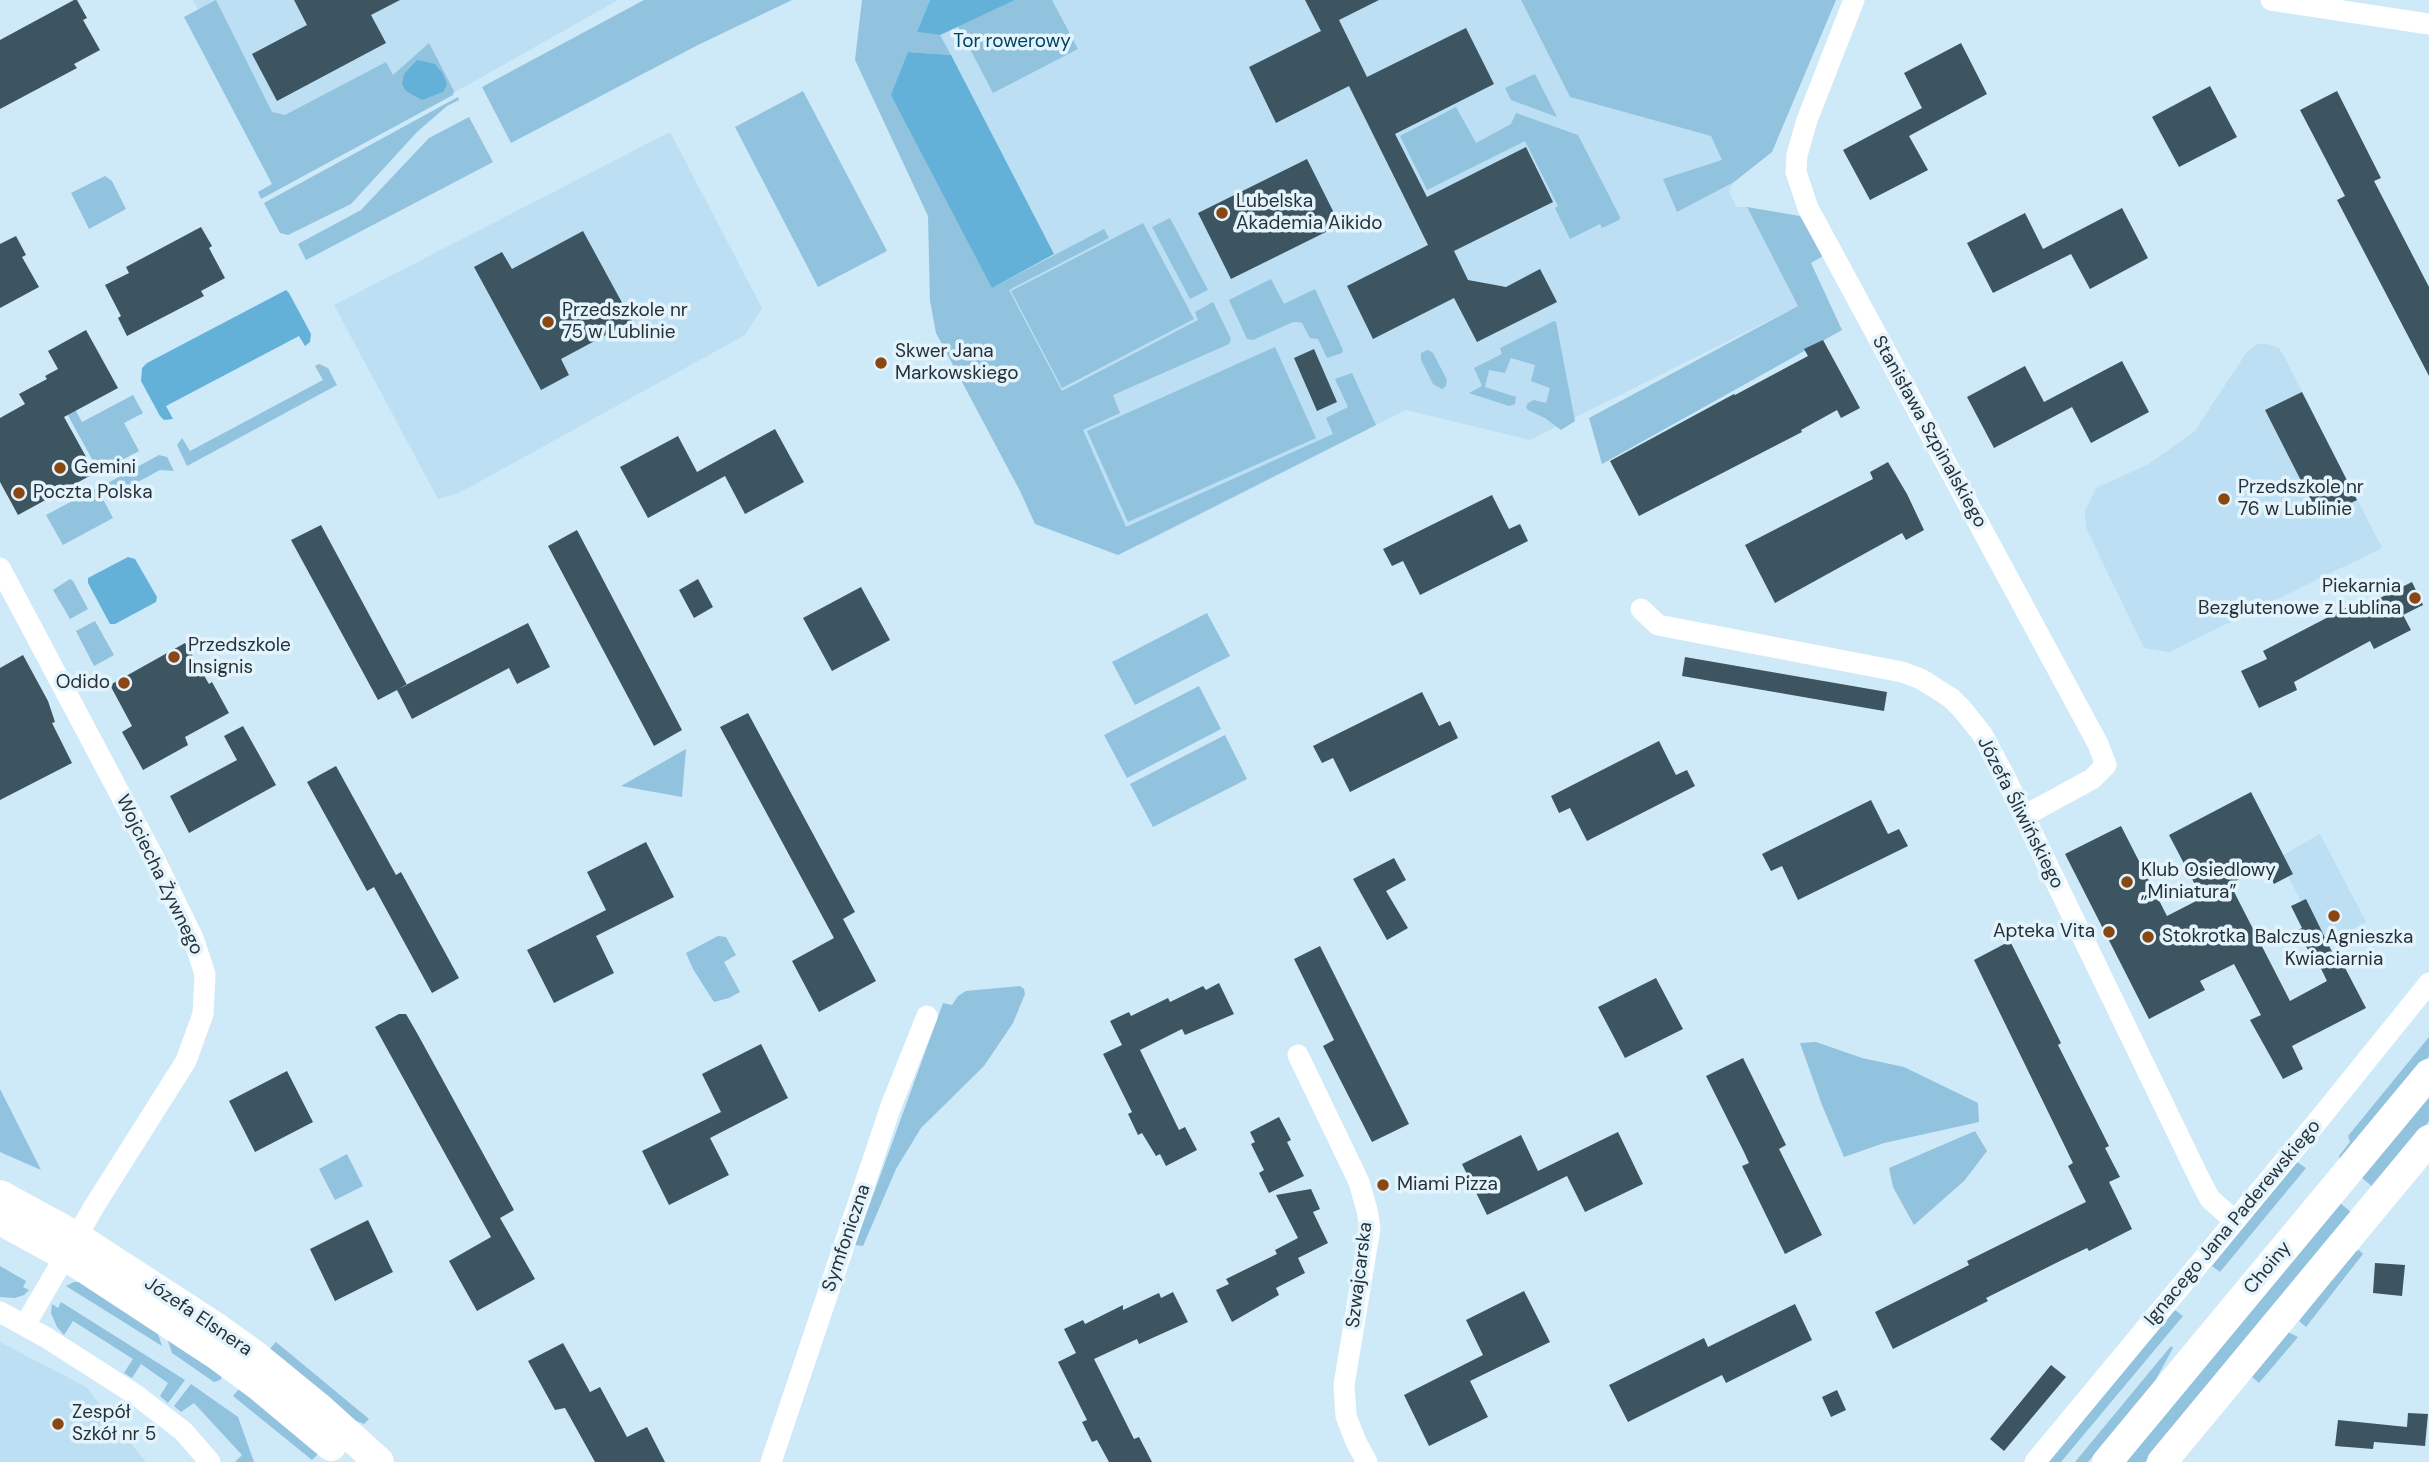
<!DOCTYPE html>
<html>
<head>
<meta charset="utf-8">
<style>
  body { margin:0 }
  canvas { display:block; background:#cee9f8 }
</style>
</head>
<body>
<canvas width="2429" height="1462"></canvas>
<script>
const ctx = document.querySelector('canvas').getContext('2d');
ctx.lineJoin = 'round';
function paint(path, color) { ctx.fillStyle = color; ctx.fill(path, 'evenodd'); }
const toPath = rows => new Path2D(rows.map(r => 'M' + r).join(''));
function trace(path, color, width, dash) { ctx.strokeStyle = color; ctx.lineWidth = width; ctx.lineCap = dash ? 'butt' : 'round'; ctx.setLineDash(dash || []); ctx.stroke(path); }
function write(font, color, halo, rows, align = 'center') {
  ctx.font = font + ' "DM Sans",sans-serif'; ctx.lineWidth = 7; ctx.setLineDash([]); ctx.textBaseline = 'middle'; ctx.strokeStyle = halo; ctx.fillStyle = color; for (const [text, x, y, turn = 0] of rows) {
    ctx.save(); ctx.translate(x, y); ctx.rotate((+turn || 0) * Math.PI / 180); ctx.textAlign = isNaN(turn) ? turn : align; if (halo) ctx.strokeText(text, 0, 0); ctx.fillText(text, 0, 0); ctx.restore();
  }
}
paint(toPath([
  [193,0,618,0,466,86,289,181],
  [930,0,1521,0,1570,97,1711,136,1734,182,1729,191,1736,207,1747,207,1798,306,1530,440,1406,410,1140,545,1122,536,891,95],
  [670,132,762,308,745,335,459,493,438,499,334,305],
  [2258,344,2267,344,2279,348,2286,360,2382,548,2169,652,2144,648,2086,528,2085,511,2096,488,2147,465,2194,432,2247,352],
  [2320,834,2366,922,2328,943,2317,921,2312,923,2288,876,2283,855],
  [0,1342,86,1387,146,1462,0,1462]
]), '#bcdff3');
paint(toPath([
  [216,0,272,112,285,115,386,62,393,75,429,43,454,91,453,95,261,199,258,192,272,184,184,17],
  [644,0,792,0,698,45,511,143,482,87],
  [862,0,930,0,917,32,940,35,951,55,908,52,992,288,1104,229,1109,238,1009,290,1062,391,1198,320,1195,312,1213,302,1231,339,1229,344,1113,395,1120,413,1083,430,1126,527,1333,434,1326,418,1348,407,1335,379,1352,373,1376,425,1118,555,1035,524,1020,491,936,333,930,301,928,216,855,60],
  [1015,0,1052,0,1078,49,993,93,958,26],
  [1521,0,1836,0,1772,152,1734,182,1677,212,1663,179,1722,160,1711,136,1570,97],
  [1535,74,1557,117,1511,100,1505,88],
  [803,91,887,251,818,287,735,127],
  [458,97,459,100,447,106,417,132,351,204,288,235,280,233,264,203],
  [1456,107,1476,143,1511,124,1516,113,1578,135,1620,217,1619,220,1602,228,1600,224,1570,239,1555,208,1558,206,1525,141,1427,190,1400,136],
  [469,117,493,162,306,260,298,244,361,210,429,138],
  [105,176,112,181,126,209,89,229,71,193],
  [1747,207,1800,216,1823,256,1811,263,1842,330,1602,464,1589,418,1798,306],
  [1170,218,1208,290,1190,299,1152,227],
  [1143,223,1194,319,1062,388,1011,291],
  [1271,279,1284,304,1315,289,1343,350,1342,353,1327,358,1318,339,1310,338,1302,323,1298,322,1293,322,1253,340,1247,339,1229,300],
  [1554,321,1556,322,1575,421,1561,430,1545,418,1528,410,1526,407,1528,403,1534,400,1546,403,1550,388,1531,381,1535,365,1511,358,1505,373,1489,370,1485,387,1516,397,1515,404,1509,406,1469,393,1482,386,1474,368,1502,354,1500,348],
  [1275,347,1316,438,1128,522,1087,431],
  [1428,350,1433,353,1447,380,1446,386,1442,389,1433,384,1421,360,1421,353],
  [319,364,328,368,337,385,187,466,177,445,182,438,190,451,323,380,315,366],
  [133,395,143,413,124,423,139,451,99,472,64,408,72,404,82,422],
  [159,455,167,457,174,471,160,470,112,496,106,484],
  [97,488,113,518,63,545,46,515],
  [70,579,73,581,88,609,70,619,53,590],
  [1207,613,1230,656,1135,705,1112,662],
  [95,621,114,655,94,666,76,631],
  [1199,686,1221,729,1127,778,1104,735],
  [1225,735,1247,779,1153,827,1130,784],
  [686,749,682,797,621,786],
  [718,936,726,937,736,955,724,962,740,992,729,998,714,1002,693,969,686,953],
  [1020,986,1024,989,1025,994,1013,1023,984,1066,921,1128,896,1169,863,1246,855,1245,943,1003,952,1005,958,996,966,991],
  [2429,1037,2429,1056,2340,1161,2339,1156,2350,1142,2348,1136],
  [1816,1042,1862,1058,1904,1067,1978,1103,1979,1122,1884,1143,1844,1157,1822,1105,1800,1043],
  [0,1089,41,1170,0,1152],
  [2429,1095,2429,1121,2374,1188,2361,1177],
  [1975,1131,1987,1151,1964,1181,1914,1225,1893,1187,1889,1168],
  [347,1154,363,1186,335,1200,319,1169],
  [2297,1162,2306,1168,2220,1272,2212,1266],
  [2339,1202,2353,1214,2145,1462,2123,1462],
  [2359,1250,2363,1254,2306,1327,2299,1321,2354,1252],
  [0,1266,26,1281,23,1287,29,1290,24,1295,15,1298,0,1297],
  [74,1282,84,1282,154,1322,162,1346,66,1286],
  [61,1302,185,1380,168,1403,160,1396,168,1383,141,1364,132,1378,124,1373,133,1359,73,1321,64,1335,57,1327,51,1313,52,1304,58,1308],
  [2175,1310,2183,1316,2061,1462,2049,1462],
  [164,1329,226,1371,220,1380,214,1382,172,1353],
  [2288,1332,2298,1337,2259,1383,2251,1376],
  [276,1342,369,1419,364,1424,341,1415,266,1353],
  [2171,1346,2173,1348,2155,1381,2088,1462,2075,1462],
  [244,1383,318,1454,312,1460,233,1396],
  [191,1384,238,1417,254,1462,235,1462,242,1455,194,1403,181,1412,174,1406]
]), '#91c2de');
paint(toPath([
  [930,0,1015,0,940,35,917,32],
  [908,52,951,55,1054,254,992,288,891,95],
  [417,60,435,64,443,74,447,85,443,92,422,100,406,91,402,84,404,74],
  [286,290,289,293,311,334,310,342,305,346,299,336,166,406,173,419,164,420,160,416,141,381,142,368,147,363],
  [128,557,135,559,157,597,156,602,115,624,110,624,88,583,88,578]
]), '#63b1d9');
paint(toPath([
  [74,0,77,0,87,18,83,20,100,50,74,64,77,68,0,109,0,40],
  [294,0,400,0,371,15,386,43,277,101,252,54,307,25],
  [1305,0,1379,0,1339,20,1367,77,1466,28,1494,84,1395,134,1427,197,1526,147,1553,202,1454,251,1468,280,1506,287,1540,269,1557,302,1477,342,1454,298,1373,339,1347,286,1428,245,1349,86,1276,123,1249,67,1321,31],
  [1961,43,1987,94,1909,136,1928,170,1870,200,1843,150,1922,108,1904,73],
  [2210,86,2237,137,2179,167,2152,117],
  [2337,91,2381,178,2374,181,2429,287,2429,376,2337,200,2345,196,2300,110],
  [1307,159,1340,225,1231,279,1198,213],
  [2122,208,2148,258,2090,289,2071,254,1993,293,1967,243,2025,213,2043,249],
  [201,227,212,246,209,248,225,278,201,291,204,296,127,336,118,318,121,316,105,285,129,273,126,267],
  [583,231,632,321,561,359,569,375,541,390,474,267,502,252,512,269],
  [16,236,26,255,22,257,39,287,0,308,0,244],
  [86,330,118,388,64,417,95,473,18,515,0,482,0,418,25,404,19,394,47,379,45,376,58,369,48,351],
  [1823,340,1860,408,1841,418,1837,410,1801,430,1802,432,1639,516,1610,461,1734,394,1735,395,1808,356,1804,349],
  [1314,349,1337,402,1317,411,1294,358],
  [2122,361,2149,412,2091,443,2072,407,1994,448,1967,397,2025,366,2044,402],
  [2302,392,2357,500,2320,518,2265,410],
  [775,429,804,482,745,514,725,476,648,518,620,467,678,436,697,472],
  [1888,462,1907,494,1924,530,1906,540,1902,533,1775,603,1745,545,1873,479,1870,472],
  [1492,495,1509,529,1520,524,1528,541,1420,595,1403,561,1392,566,1383,549],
  [321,525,407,685,398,689,528,623,550,667,517,684,509,668,412,719,397,690,378,700,291,540],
  [577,530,682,730,654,746,548,546],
  [698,579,713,607,694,618,679,590],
  [2412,582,2423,605,2403,615,2411,630,2374,649,2370,641,2294,682,2297,690,2259,708,2241,671,2267,659,2263,651,2363,599,2366,605],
  [861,587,890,640,832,671,803,618],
  [185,643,209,684,212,682,229,713,185,737,188,745,143,770,122,732,132,726,110,685],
  [23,655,48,701,55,722,52,723,72,763,0,800,0,668],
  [1685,657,1887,692,1884,711,1682,676],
  [1422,692,1439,726,1450,721,1458,738,1350,792,1333,758,1322,763,1313,746],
  [748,713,855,912,843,919,876,981,819,1012,792,961,834,938,720,727],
  [243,726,276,785,189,833,170,796,237,760,224,736],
  [1659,741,1676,775,1687,770,1695,786,1587,841,1570,808,1559,813,1551,796],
  [336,766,396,875,401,872,459,978,432,993,374,887,367,891,307,782],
  [2251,792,2293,874,2274,884,2265,866,2230,884,2290,1001,2327,981,2311,948,2308,950,2298,930,2302,928,2291,906,2306,899,2339,966,2343,964,2366,1008,2292,1046,2303,1069,2283,1079,2250,1020,2261,1015,2234,964,2200,981,2205,990,2149,1019,2065,854,2121,826,2167,916,2202,898,2169,835],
  [1871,800,1888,834,1899,829,1908,846,1798,900,1782,866,1771,871,1762,854],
  [646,842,674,897,596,936,614,973,554,1003,527,950,606,910,587,872],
  [1394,858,1406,880,1386,891,1408,928,1387,940,1353,879],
  [2010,941,2061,1043,2058,1045,2109,1146,2105,1148,2120,1177,2109,1182,2132,1229,2089,1251,2087,1248,2062,1260,1986,1298,1988,1301,1893,1349,1875,1312,1969,1265,1967,1261,2086,1202,2068,1166,2073,1163,1974,960],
  [1320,946,1409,1124,1372,1142,1323,1046,1334,1040,1294,959],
  [1656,978,1683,1029,1625,1058,1598,1007],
  [1219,983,1234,1014,1185,1035,1182,1029,1140,1050,1179,1130,1185,1127,1197,1150,1166,1166,1160,1154,1156,1156,1142,1133,1138,1135,1128,1114,1132,1112,1103,1054,1122,1045,1110,1021,1129,1012,1131,1016,1168,998,1170,1002,1203,986,1206,990],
  [399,1014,406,1014,417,1033,514,1210,500,1218,535,1279,477,1311,449,1261,491,1237,375,1027],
  [761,1044,788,1098,710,1138,729,1175,669,1205,642,1151,721,1112,702,1074],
  [1743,1058,1786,1145,1779,1149,1822,1235,1785,1254,1742,1166,1749,1163,1744,1152,1706,1076],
  [287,1071,313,1122,255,1152,229,1101],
  [1279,1117,1291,1140,1287,1142,1304,1176,1269,1193,1259,1173,1264,1170,1251,1144,1255,1142,1250,1132],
  [1618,1132,1643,1184,1585,1212,1567,1176,1487,1215,1462,1164,1521,1135,1538,1171],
  [1311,1189,1320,1209,1313,1212,1328,1243,1298,1258,1305,1273,1276,1288,1279,1295,1232,1322,1216,1290,1229,1284,1226,1279,1277,1254,1275,1250,1298,1238,1276,1195],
  [368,1220,393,1272,335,1301,310,1249],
  [2375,1263,2405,1265,2402,1296,2373,1293],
  [1524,1291,1550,1342,1470,1381,1488,1417,1429,1446,1404,1395,1483,1355,1466,1320],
  [1173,1292,1188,1322,1139,1344,1137,1339,1094,1359,1134,1439,1139,1437,1152,1462,1109,1462,1097,1440,1092,1442,1082,1422,1087,1420,1058,1362,1076,1353,1064,1329,1083,1320,1085,1324,1123,1305,1123,1310,1159,1293,1161,1298],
  [1795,1304,1812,1340,1726,1383,1722,1375,1628,1422,1609,1385,1704,1338,1708,1347],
  [563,1343,590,1392,600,1387,627,1437,647,1427,665,1462,595,1462,565,1408,555,1410,528,1361],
  [2051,1365,2066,1377,2004,1451,1990,1439],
  [1837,1390,1846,1410,1831,1417,1822,1397],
  [2408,1413,2428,1414,2425,1446,2374,1442,2373,1449,2335,1446,2338,1420,2407,1427]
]), '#3d5461');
trace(toPath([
  [1854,0,1807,120,1797,155,1796,172,1808,208,2098,744,2106,765,2092,779,2024,816],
  [2271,0,2429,24],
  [0,568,155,860,193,938,205,974,203,1014,186,1061,95,1205,25,1325],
  [1641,609,1658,625,1902,672,1921,679,1951,698,1962,709,1982,734,2007,781,2202,1184,2210,1199,2235,1221],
  [1298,1055,1359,1182,1367,1210,1370,1228,1344,1385,1346,1416,1356,1442,1367,1462],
  [0,1312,47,1338,136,1395,183,1431,210,1462],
  [771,1462,891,1106,927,1016],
  [2035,1462,2321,1117,2429,983]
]), '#fff', 21);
trace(toPath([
  [0,1195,77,1237,214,1326,257,1357,317,1406,379,1462],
  [0,1220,66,1256,217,1355,259,1386,331,1446],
  [2107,1462,2429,1074],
  [2162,1462,2429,1140]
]), '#fff', 30);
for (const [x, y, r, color] of [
  [1222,213,7,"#894714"],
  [548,322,7,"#894714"],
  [881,363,7,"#894714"],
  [60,468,7,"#894714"],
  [19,493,7,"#894714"],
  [2224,499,7,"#894714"],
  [2415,598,7,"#894714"],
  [174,657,7,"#894714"],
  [124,683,7,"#894714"],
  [2127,882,7,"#894714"],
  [2334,916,7,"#894714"],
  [2109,932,7,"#894714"],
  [2148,937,7,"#894714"],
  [1383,1185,7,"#894714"],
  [58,1424,7,"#894714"]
]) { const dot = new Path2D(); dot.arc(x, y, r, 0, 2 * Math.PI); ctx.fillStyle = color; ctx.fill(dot); trace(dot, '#e4f4fd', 2.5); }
write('19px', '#00435e', '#e4f4fd', [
  ["Tor rowerowy",1012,42]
]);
write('19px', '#273137', '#e4f4fd', [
  ["Lubelska",1236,202],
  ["Akademia Aikido",1236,224],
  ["Przedszkole nr",562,311],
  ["75 w Lublinie",562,333],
  ["Skwer Jana",895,352],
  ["Markowskiego",895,374],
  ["Gemini",74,468],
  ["Przedszkole nr",2238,488],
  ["76 w Lublinie",2238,510],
  ["Poczta Polska",33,493],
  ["Piekarnia",2401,587,"right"],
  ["Bezglutenowe z Lublina",2401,609,"right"],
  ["Przedszkole",188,646],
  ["Insignis",188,668],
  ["Odido",110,683,"right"],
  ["Klub Osiedlowy",2141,871],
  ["„Miniatura”",2141,893],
  ["Apteka Vita",2095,932,"right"],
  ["Stokrotka",2162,937],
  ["Balczus Agnieszka",2334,938,"center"],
  ["Kwiaciarnia",2334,960,"center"],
  ["Miami Pizza",1397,1185],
  ["Zespół",72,1413],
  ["Szkół nr 5",72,1435]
], 'left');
write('19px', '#273137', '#e4f4fd', [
  ["Stanisława Szpinalskiego",1929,432,61],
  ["Józefa Śliwińskiego",2020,813,63],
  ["Wojciecha Żywnego",159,875,64],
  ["Ignacego Jana Paderewskiego",2233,1223,-50],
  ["Symfoniczna",847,1238,-71],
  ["Choiny",2268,1268,-50],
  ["Szwajcarska",1360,1275,-83],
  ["Józefa Elsnera",198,1317,34]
]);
</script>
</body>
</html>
